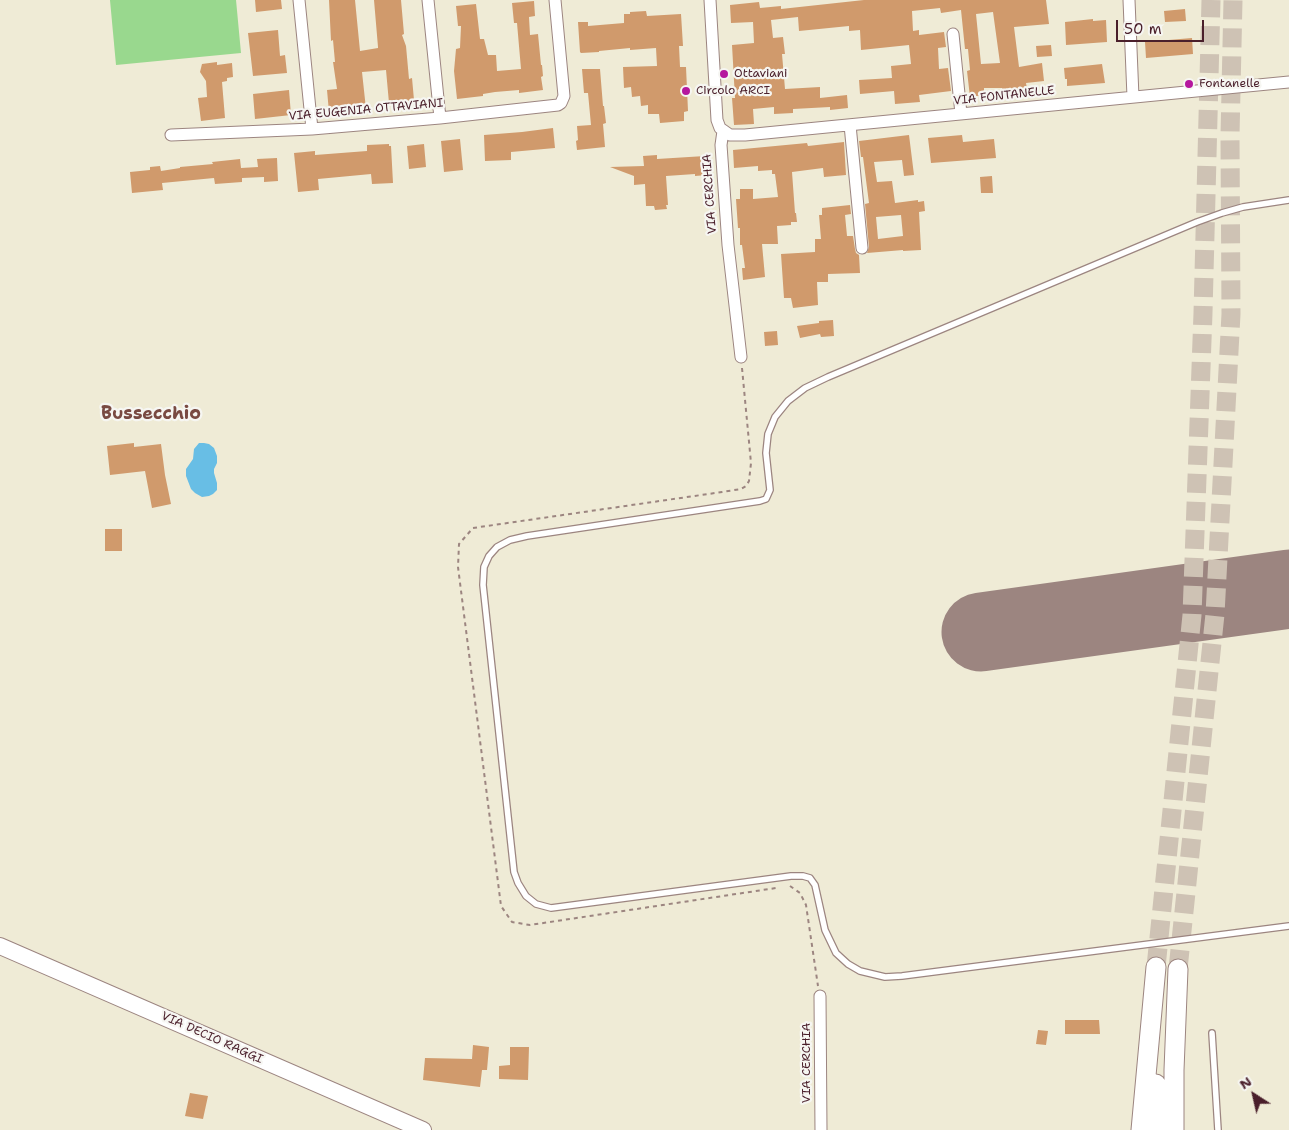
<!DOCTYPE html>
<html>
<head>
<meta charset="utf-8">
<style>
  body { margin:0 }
  #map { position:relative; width:1289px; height:1130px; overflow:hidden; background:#efebd6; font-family:"Shantell Sans",sans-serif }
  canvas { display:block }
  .north { position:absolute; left:1229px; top:1070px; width:50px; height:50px; -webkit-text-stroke:4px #f6f6f2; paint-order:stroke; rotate:325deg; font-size:14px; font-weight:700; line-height:20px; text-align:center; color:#4a1f2b }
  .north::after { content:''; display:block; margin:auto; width:18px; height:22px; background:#4a1f2b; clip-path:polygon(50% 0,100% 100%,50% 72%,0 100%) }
  .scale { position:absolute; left:1116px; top:20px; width:88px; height:22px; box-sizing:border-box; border:2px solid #4a1f2b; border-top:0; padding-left:6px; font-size:15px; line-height:18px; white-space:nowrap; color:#4a1f2b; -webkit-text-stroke:4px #f6f6f2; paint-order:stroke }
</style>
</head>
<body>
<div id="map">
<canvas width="1289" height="1130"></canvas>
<div class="north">N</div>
<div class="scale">50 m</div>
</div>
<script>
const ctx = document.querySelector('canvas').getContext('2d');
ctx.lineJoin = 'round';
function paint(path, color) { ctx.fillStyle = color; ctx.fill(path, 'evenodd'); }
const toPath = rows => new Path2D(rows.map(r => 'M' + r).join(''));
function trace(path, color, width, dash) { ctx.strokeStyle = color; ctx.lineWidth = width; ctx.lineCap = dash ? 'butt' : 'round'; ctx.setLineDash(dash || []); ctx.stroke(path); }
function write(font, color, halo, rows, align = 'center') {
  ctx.font = font + ' "Shantell Sans",sans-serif'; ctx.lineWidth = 4.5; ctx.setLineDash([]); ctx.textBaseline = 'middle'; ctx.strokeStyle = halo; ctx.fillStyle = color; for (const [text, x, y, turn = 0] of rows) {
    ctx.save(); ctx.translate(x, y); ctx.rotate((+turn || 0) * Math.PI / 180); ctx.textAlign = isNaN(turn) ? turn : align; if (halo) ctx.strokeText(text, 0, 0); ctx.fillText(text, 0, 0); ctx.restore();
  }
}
paint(toPath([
  [110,0,236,0,241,53,116,65]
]), '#99d88e');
paint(toPath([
  [199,443,204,443,209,444,214,448,217,456,217,463,214,469,214,473,217,483,217,490,213,494,209,496,202,497,195,493,191,489,186,476,186,469,193,459,194,449]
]), '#68bee5');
trace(toPath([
  [981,632,1289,589]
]), '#9c8580', 79);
paint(toPath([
  [255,0,281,0,282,9,256,12],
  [329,0,355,0,360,51,378,48,378,47,374,0,401,0,404,34,402,35,406,46,409,79,412,78,414,100,389,103,386,70,362,72,366,109,329,112,327,90,337,89,333,62,335,62,333,40,331,41],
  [864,0,1046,0,1049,24,1014,27,1019,67,1042,63,1044,81,1026,83,1027,89,1002,92,1002,88,984,88,984,95,970,97,967,71,970,70,968,49,965,49,961,10,941,13,940,8,912,11,913,31,919,30,919,35,944,32,946,47,938,48,939,69,948,68,951,91,919,95,920,102,895,104,894,91,860,94,859,80,892,78,891,66,911,64,909,45,861,50,860,30,849,31,849,26,799,31,798,17,771,20,773,38,783,37,785,54,782,54,785,89,820,87,820,98,847,95,848,108,830,110,830,107,793,109,793,113,774,114,774,107,753,109,754,124,734,125,732,98,735,98,732,45,754,43,753,22,731,23,730,5,759,2,760,8,781,6,781,9],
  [993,12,1000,63,981,64,976,14],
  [534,1,535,16,529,17,530,35,538,34,541,65,542,65,543,76,541,77,543,90,519,93,519,90,495,92,483,94,483,96,457,99,454,71,456,49,460,48,461,26,458,26,456,6,476,4,480,39,484,39,488,55,496,55,497,71,521,69,517,23,514,23,512,3],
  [1185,9,1186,21,1165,22,1164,11],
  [646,11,647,16,681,14,683,46,679,46,680,67,686,67,688,111,684,112,684,121,660,123,659,114,648,114,648,105,641,106,640,96,632,97,631,87,624,88,623,67,657,66,656,48,630,50,630,48,599,51,599,52,581,53,580,52,578,22,588,22,588,26,624,23,624,14,630,14,630,12],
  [1093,19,1093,21,1106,20,1107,42,1066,45,1065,22],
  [278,30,280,56,285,55,287,73,253,76,248,33],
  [1192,38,1193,54,1146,58,1145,42],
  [1051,45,1052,56,1037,57,1036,46],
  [217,62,217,65,232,63,233,77,227,78,227,81,222,82,225,118,201,121,198,98,207,97,206,81,200,72,202,64],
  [1102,64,1105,83,1067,86,1067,79,1065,79,1064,68],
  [582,69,600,69,603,106,604,106,606,123,603,124,605,147,577,150,576,141,578,140,577,126,591,125,588,93,584,93],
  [289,90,291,115,255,119,253,94],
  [553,128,555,148,511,152,511,160,485,161,484,135,522,132],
  [909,135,914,175,904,176,902,160,874,162,877,182,892,181,895,203,918,200,918,202,924,201,925,211,919,212,921,250,903,251,903,250,867,253,869,247,865,204,869,203,863,157,861,157,859,141],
  [901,215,903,236,878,239,876,217],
  [962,135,963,142,994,139,996,158,931,163,928,138],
  [460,139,463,170,444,172,441,141],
  [844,142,846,175,824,177,823,168,792,172,795,213,796,213,797,222,791,222,791,225,777,226,778,244,762,244,765,277,743,280,742,268,745,268,742,245,740,245,740,228,738,228,736,199,740,199,740,189,753,189,753,199,778,197,775,174,772,174,772,170,758,171,758,166,734,168,733,150,807,143,808,146],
  [389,144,389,146,391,146,393,183,372,184,371,174,318,179,319,190,298,192,294,153,315,151,315,155,367,151,367,145],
  [424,144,426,167,409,169,407,146],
  [657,155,657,159,705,156,707,175,695,176,695,174,666,176,668,205,666,205,667,209,655,210,654,206,646,206,645,184,634,185,634,176,610,167,644,166,643,156],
  [277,158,278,181,264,182,264,177,242,178,242,182,215,184,214,178,162,183,163,190,132,193,130,172,150,170,150,167,160,166,161,171,180,168,180,167,213,164,212,162,240,159,241,168,258,167,257,159],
  [992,176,993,193,981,193,980,177],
  [850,205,851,214,845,215,847,236,853,236,855,249,856,253,859,255,860,273,828,274,828,282,817,282,818,305,793,308,791,298,784,298,781,254,815,252,815,239,821,239,819,215,822,215,822,208],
  [833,320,834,336,821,337,820,334,800,338,797,326,819,323,819,321],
  [777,331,778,345,765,346,764,332],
  [134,443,134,447,161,444,165,475,171,504,152,508,145,471,110,475,107,446],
  [105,529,122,529,122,551,105,551],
  [1065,1020,1099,1020,1100,1034,1065,1034],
  [1038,1030,1048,1031,1046,1045,1036,1044],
  [473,1045,489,1047,487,1070,482,1070,480,1087,423,1080,425,1058,472,1059],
  [510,1047,529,1047,528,1080,499,1079,499,1066,510,1065],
  [190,1093,208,1096,203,1119,185,1116]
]), '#d09a6c');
trace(toPath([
  [1156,967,1192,615,1203,313,1211,0],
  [1178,969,1215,614,1231,314,1230,136,1233,0]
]), '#cec2b4', 19, [19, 9]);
const service = toPath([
  [1289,200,1243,207,1222,213,1197,222,828,377,805,388,788,401,775,417,768,434,766,453,770,490,766,499,760,501,527,536,510,540,497,547,489,556,484,567,483,585,514,872,518,883,526,896,536,904,551,908,791,876,803,876,810,878,815,885,825,930,836,953,848,964,860,971,885,977,902,976,1289,926],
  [1212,1033,1218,1130]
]);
const minor = toPath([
  [299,0,312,129],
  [428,0,440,118],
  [710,0,717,120,720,128,730,135,745,135,1289,82],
  [1129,0,1133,97],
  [953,34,961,114],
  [850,125,862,248],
  [723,131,721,145,728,245,741,357],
  [171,135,312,129,440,118,558,105,561,103,564,96,555,0],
  [820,996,821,1130]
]);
const secondary = toPath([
  [0,946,423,1130]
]);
const trunk = toPath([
  [1156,1084,1157,1130],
  [1141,1130,1156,967],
  [1174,1130,1174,1070,1178,969]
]);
trace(service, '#9c8580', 8);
trace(minor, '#9c8580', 13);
trace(secondary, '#9c8580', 18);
trace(trunk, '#9c8580', 21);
trace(toPath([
  [742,368,751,463,749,481,746,486,741,489,722,492,473,528,459,544,458,567,501,906,512,922,530,925,776,888],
  [790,886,800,893,806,905,818,986]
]), '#9c8580', 2, [4, 4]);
trace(service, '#fff', 5.5);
trace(minor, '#fff', 11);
trace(secondary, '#fff', 16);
trace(trunk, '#fff', 19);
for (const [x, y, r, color] of [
  [724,74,5,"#b5179e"],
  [1189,84,5,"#b5179e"],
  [686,91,5,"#b5179e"]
]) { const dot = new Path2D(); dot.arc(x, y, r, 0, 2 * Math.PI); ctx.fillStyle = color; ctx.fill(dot); trace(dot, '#f6f6f2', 2); }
write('12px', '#4a1f2b', '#f6f6f2', [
  ["Ottaviani",734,74],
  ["Fontanelle",1199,84],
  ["Circolo ARCI",696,91]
], 'left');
write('12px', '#4a1f2b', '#f6f6f2', [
  ["VIA FONTANELLE",1004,96,-6],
  ["VIA EUGENIA OTTAVIANI",366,110,-5],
  ["VIA CERCHIA",710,194,-94],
  ["VIA DECIO RAGGI",212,1038,24],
  ["VIA CERCHIA",807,1063,-90]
]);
write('bold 18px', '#794a42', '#f6f6f2', [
  ["Bussecchio",151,414]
]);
</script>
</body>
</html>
